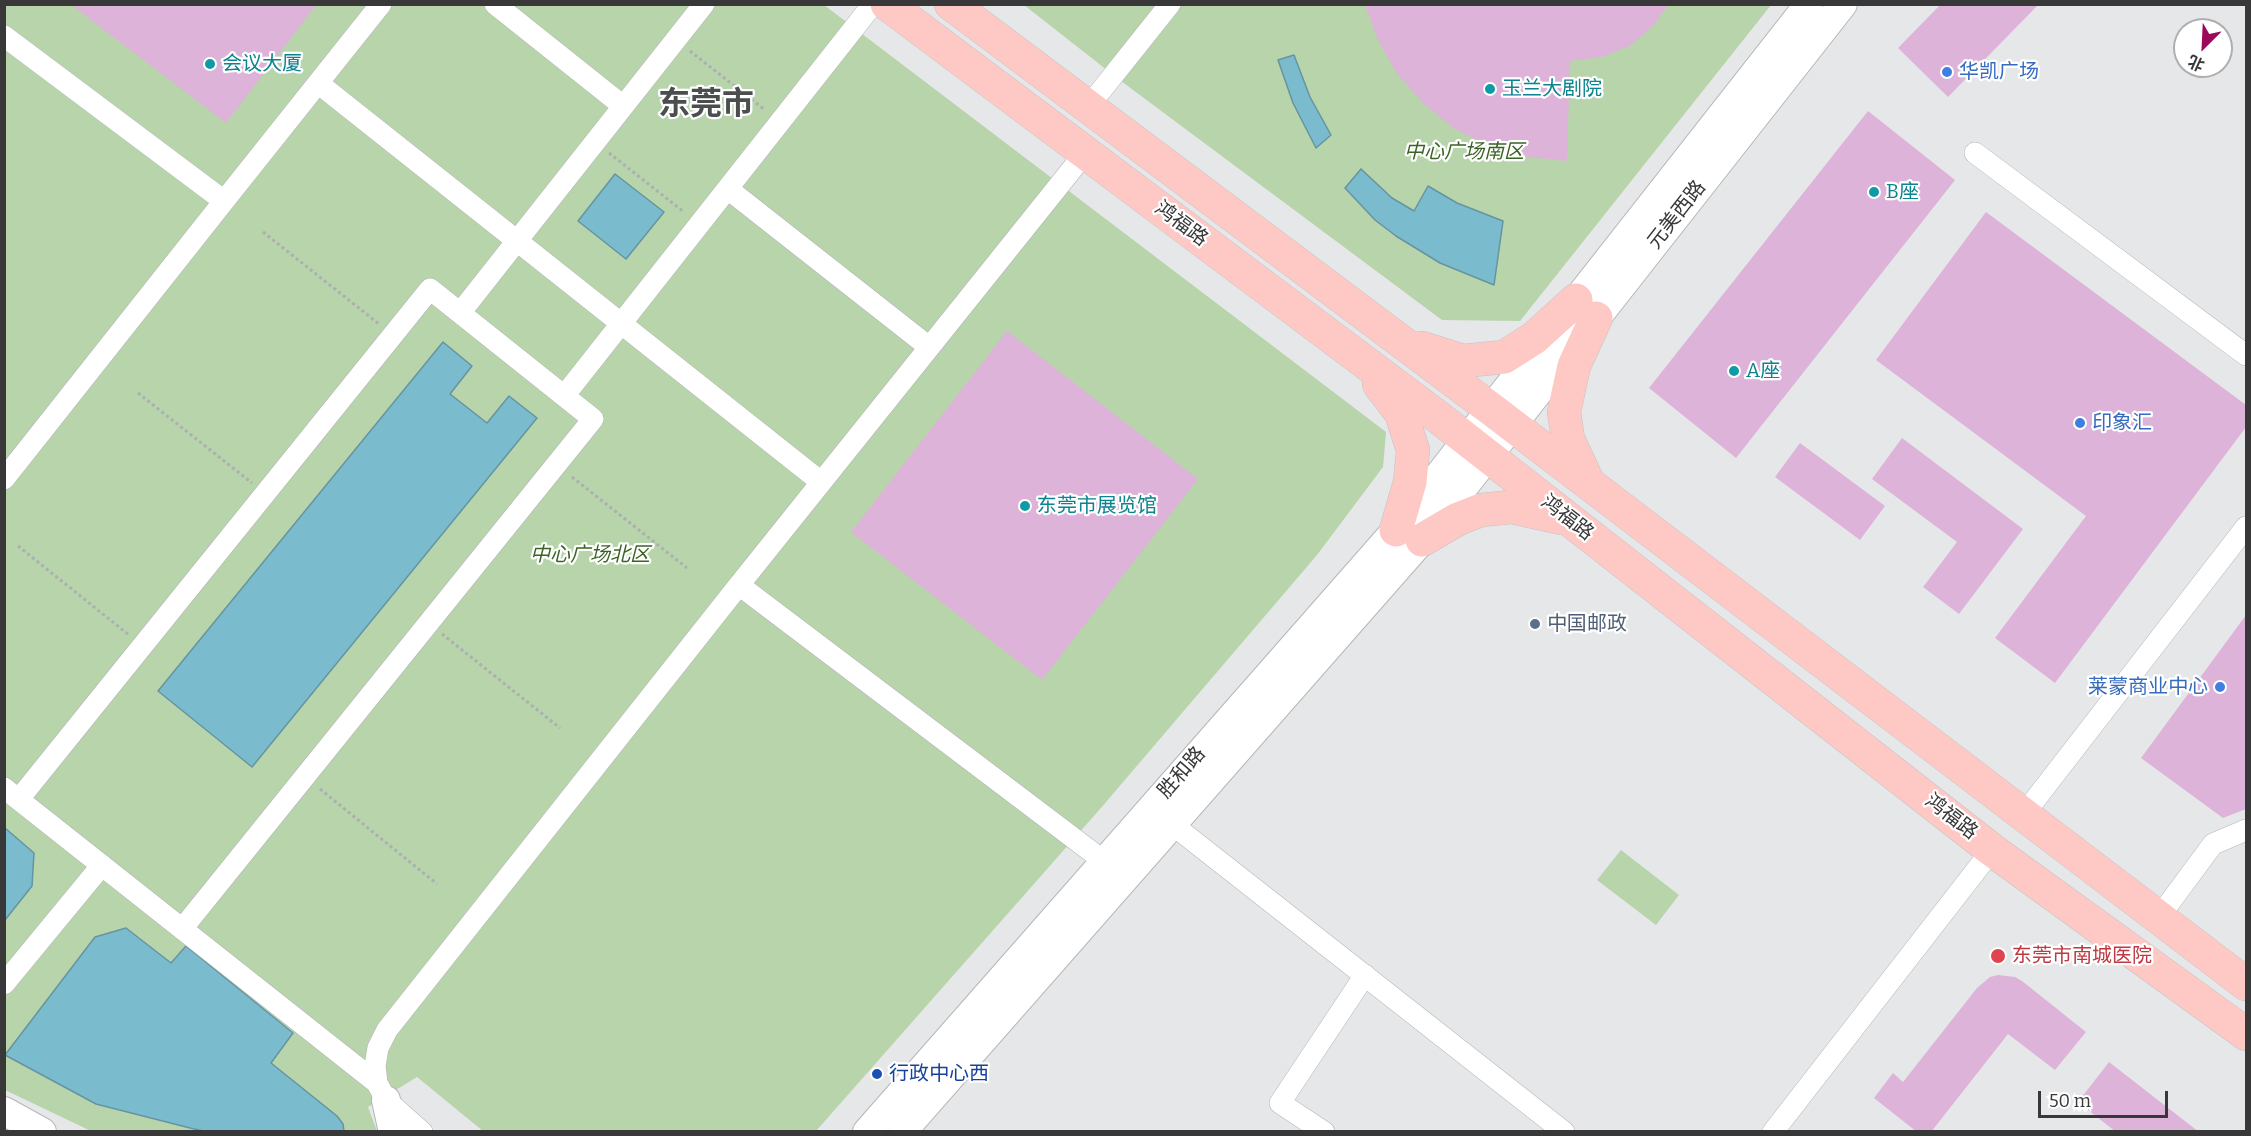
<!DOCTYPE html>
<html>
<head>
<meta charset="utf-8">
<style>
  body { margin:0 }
  #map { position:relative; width:2251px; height:1136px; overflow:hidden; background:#e5e7e9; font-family:Bitter,"Noto Sans SC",serif }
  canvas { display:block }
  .frame { position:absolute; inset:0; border:6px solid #383839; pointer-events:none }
  .north { position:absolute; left:2173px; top:18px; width:60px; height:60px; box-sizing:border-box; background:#fff; border:2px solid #afafb0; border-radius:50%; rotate:204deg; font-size:16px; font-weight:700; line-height:24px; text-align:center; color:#383839 }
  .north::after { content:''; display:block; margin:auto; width:21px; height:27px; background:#9b0a5a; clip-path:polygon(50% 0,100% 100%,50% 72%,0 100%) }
  .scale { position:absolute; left:2038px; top:1091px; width:130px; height:27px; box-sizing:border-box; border:3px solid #383839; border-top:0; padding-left:8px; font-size:18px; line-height:21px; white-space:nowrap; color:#383839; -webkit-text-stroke:4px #fff; paint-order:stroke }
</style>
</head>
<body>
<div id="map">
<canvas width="2251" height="1136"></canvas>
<div class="frame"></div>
<div class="north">北</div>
<div class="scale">50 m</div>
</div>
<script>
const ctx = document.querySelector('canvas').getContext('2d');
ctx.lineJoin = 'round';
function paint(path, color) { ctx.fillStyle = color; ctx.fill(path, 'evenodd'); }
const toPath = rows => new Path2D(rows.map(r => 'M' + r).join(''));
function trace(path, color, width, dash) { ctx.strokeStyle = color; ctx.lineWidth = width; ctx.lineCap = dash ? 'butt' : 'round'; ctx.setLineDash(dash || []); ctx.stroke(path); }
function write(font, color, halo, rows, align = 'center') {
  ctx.font = font + ' Bitter,"Noto Sans SC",serif'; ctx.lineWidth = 4.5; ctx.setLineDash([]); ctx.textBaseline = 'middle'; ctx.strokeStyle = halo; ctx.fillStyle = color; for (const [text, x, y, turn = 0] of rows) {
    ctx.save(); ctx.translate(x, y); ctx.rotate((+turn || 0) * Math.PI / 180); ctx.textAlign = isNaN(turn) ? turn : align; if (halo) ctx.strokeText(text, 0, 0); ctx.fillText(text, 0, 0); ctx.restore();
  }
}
paint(toPath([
  [4,5,824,5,1386,432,1383,467,1317,555,1100,809,816,1131,483,1131,417,1077,368,1107,377,1131,91,1131,5,1090],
  [1024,5,1771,5,1520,321,1442,320,1121,81],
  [1621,850,1679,895,1656,925,1597,880]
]), '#b7d4aa');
const water = toPath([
  [1294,55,1310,97,1331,135,1316,148,1293,103,1278,60,1294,55],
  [1361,169,1392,198,1414,211,1428,186,1457,203,1503,221,1494,285,1440,263,1396,236,1375,220,1345,188,1361,169],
  [615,174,664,212,626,259,578,221,615,174],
  [443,342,472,366,450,394,487,423,509,396,537,418,252,767,158,691,443,342],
  [5,828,34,853,32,886,5,920,5,828],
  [126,928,171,963,186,946,293,1033,271,1063,337,1116,343,1124,344,1131,208,1132,190,1128,96,1104,5,1055,95,937,126,928]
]);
paint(water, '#7abcce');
trace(water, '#6694a1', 1.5);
paint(toPath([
  [70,4,317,4,226,123],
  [1941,4,2039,4,1948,97,1898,48],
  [1365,5,1668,5,1655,24,1631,45,1602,57,1570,61,1567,161,1528,157,1490,146,1455,129,1424,104,1397,74,1378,40],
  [1868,111,1955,180,1736,458,1649,388],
  [1986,212,2246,405,2246,427,2055,683,1995,638,2086,516,1876,360],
  [1007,331,1198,479,1042,680,851,532],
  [1902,438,2023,529,1959,614,1923,587,1957,542,1872,479],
  [1800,443,1885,506,1860,540,1775,477],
  [2246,615,2246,809,2223,818,2141,758],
  [1998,975,2015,977,2022,981,2086,1032,2055,1070,2008,1034,1931,1132,1917,1132,1874,1098,1893,1073,1903,1082,1977,988,1990,977],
  [2109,1062,2199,1132,2116,1132,2078,1102]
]), '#deb3d9');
const street = toPath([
  [495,4,623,106],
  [4,36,224,201,4,479],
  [318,83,821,482],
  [1088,107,1170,4],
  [1975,153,2246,355],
  [728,189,929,347],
  [224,201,381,4],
  [460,313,704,4],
  [564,396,873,4],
  [739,585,1085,153],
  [4,788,377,1083],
  [19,799,430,289,593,419,182,929],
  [2024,814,2246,527],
  [1173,825,1564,1132],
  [2159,917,2213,844,2246,830],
  [4,984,102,865],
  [422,1132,386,1100,377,1083,375,1066,378,1048,387,1030,739,585,1105,862],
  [1324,1132,1280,1103,1365,975],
  [1773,1132,1992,850]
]);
const secondary = toPath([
  [386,1100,393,1132],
  [4,1111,42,1132],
  [867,1132,1396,530,1809,4],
  [902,1132,1422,540,1843,4]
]);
const primary = toPath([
  [887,4,1438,417,1992,850,2246,1034],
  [951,4,1491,409,2246,984],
  [1422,348,1463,361,1504,357,1534,338,1576,300],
  [1379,384,1401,413,1413,450,1410,482,1396,530],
  [1587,480,1568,439,1564,412,1574,366,1596,318],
  [1422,540,1458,519,1481,510,1511,507,1561,518]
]);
trace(street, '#b4b6b8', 22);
trace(secondary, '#b4b6b8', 30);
trace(primary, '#c3c3c4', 34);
trace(toPath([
  [690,51,765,110],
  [609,153,684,212],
  [263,232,379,324],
  [138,393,252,483],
  [572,477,687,568],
  [18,546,129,635],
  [442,634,560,728],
  [320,789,437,884]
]), '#adafb0', 3, [3, 3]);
trace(street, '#fff', 21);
trace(secondary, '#fff', 28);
trace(primary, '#fec8c5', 33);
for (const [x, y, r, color] of [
  [210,64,6,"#0f9aa8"],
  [1947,72,6,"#3f7fe0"],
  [1490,89,6,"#0f9aa8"],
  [1874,192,6,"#0f9aa8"],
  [1734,371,6,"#0f9aa8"],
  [2080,423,6,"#3f7fe0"],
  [1025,506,6,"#0f9aa8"],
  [1535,624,6,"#5c6f8a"],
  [2220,687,6,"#3f7fe0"],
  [1998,956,8,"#e0444e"],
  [877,1074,6,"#1a4fb4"]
]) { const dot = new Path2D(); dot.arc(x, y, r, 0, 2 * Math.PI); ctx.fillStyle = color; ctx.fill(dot); trace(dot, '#fff', 2); }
write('20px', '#0d838f', '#fff', [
  ["会议大厦",222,64],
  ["玉兰大剧院",1502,89],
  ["B座",1886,192],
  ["A座",1746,371],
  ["东莞市展览馆",1037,506]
], 'left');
write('20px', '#366cbe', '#fff', [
  ["华凯广场",1959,72],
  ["印象汇",2092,423],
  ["莱蒙商业中心",2208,687,"right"]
], 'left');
write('italic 20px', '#3c6326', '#fff', [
  ["中心广场南区",1464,152],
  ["中心广场北区",590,555]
]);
write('20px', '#383839', '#fff', [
  ["元美西路",1677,215,-52],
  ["鸿福路",1181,224,37],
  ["鸿福路",1567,518,38],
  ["胜和路",1182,773,-49],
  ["鸿福路",1951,817,38]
]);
write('20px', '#4e5e75', '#fff', [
  ["中国邮政",1547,624]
], 'left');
write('20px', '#be3a42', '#fff', [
  ["东莞市南城医院",2012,956]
], 'left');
write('20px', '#164399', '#fff', [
  ["行政中心西",889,1074]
], 'left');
write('bold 32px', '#4c4d4f', '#fff', [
  ["东莞市",706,105]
]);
</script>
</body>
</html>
